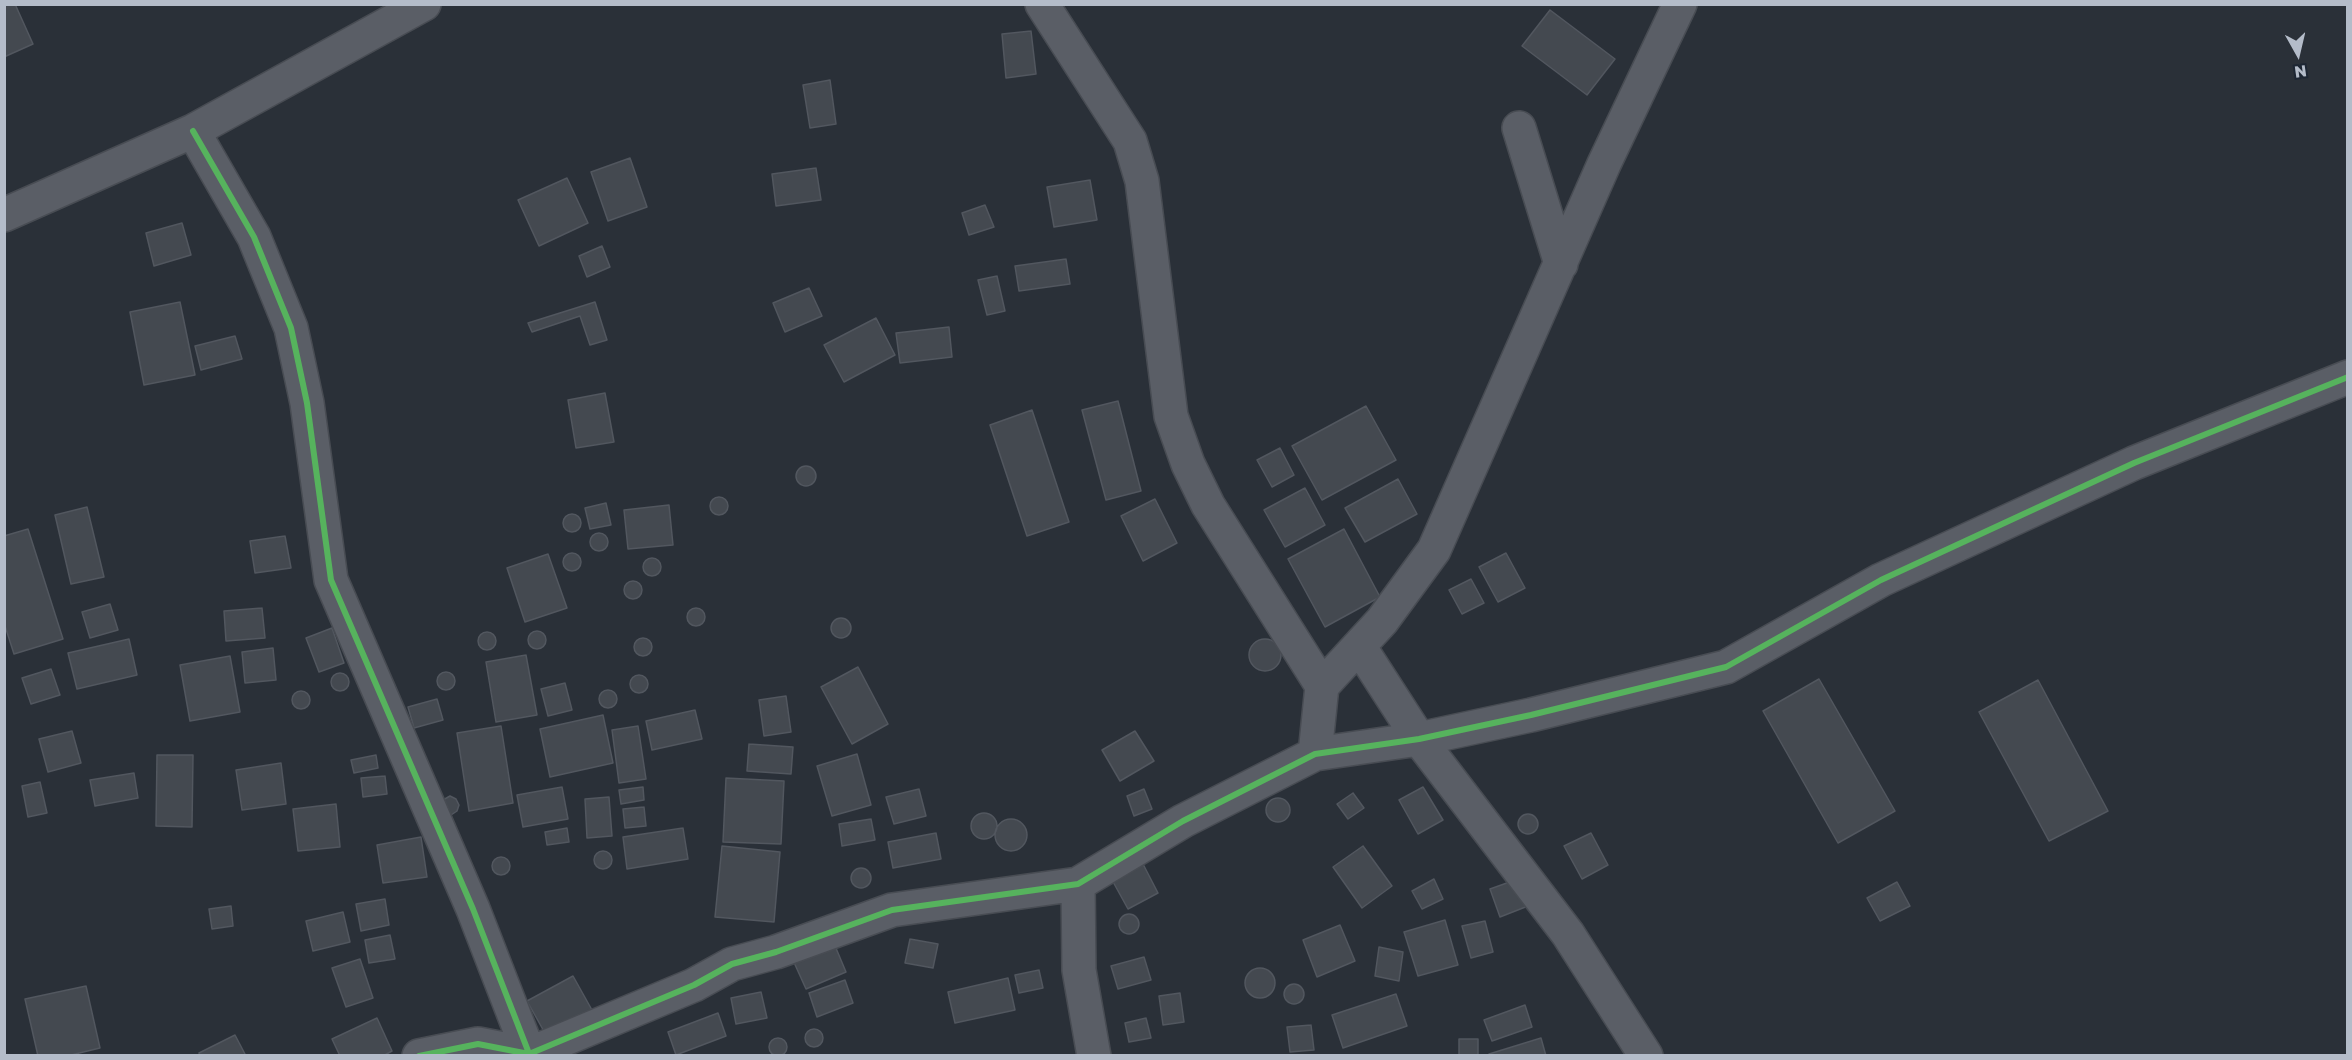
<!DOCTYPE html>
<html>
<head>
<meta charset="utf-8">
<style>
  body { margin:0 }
  #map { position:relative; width:2352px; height:1060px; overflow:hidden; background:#2a3038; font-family:"Golos Text",sans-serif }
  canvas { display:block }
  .frame { position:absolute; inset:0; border:6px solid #b4bcc9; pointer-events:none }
  .north { position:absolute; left:2268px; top:24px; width:60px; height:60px; -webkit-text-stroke:4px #1d2633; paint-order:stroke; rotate:172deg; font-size:16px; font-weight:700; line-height:24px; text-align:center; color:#b4bcc9 }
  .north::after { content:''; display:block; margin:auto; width:21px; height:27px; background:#b4bcc9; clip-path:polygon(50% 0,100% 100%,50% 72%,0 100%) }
</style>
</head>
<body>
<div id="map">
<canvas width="2352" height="1060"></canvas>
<div class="frame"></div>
<div class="north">N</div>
</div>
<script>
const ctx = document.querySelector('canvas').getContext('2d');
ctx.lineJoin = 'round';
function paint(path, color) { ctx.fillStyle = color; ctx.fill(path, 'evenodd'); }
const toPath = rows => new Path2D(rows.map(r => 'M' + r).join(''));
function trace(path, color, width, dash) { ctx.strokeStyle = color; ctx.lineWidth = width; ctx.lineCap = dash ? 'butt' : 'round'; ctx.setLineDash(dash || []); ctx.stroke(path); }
const building = toPath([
  [4,4,15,4,33,44,4,57,4,4],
  [1550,10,1615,59,1587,95,1522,46,1550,10],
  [1031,31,1036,74,1006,78,1002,34,1031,31],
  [830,80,836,124,810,128,803,85,830,80],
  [630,158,647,207,608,221,591,172,630,158],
  [816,168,821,200,776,206,772,174,816,168],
  [567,178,588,223,539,246,518,200,567,178],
  [1090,180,1097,220,1054,227,1047,187,1090,180],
  [985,205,994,227,969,235,962,213,985,205],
  [182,223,191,255,154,266,146,233,182,223],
  [602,246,610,267,587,277,579,256,602,246],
  [1066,259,1070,284,1019,291,1015,266,1066,259],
  [997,276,1005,311,987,315,978,280,997,276],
  [809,288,822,316,785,332,773,303,809,288],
  [180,302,195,375,144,385,130,312,180,302],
  [595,302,607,340,590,345,580,316,532,332,528,323,595,302],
  [876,318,895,355,844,382,824,345,876,318],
  [949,327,952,357,900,363,896,333,949,327],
  [235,336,242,359,201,370,195,346,235,336],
  [605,393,614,442,576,448,568,400,605,393],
  [1118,401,1141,491,1106,500,1082,410,1118,401],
  [1366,406,1396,460,1322,500,1292,446,1366,406],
  [1032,410,1069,522,1027,536,990,425,1032,410],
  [1280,448,1294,475,1272,487,1257,460,1280,448],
  '796 476a10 10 0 1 1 20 0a10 10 0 1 1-20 0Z',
  [1398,479,1417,514,1365,542,1345,508,1398,479],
  [1305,488,1325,525,1285,547,1264,510,1305,488],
  '710 506a9 9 0 1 1 18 0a9 9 0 1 1-18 0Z',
  [1155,499,1177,543,1143,561,1121,516,1155,499],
  [606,503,611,525,590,529,585,508,606,503],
  [669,505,673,545,628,549,624,510,669,505],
  [87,507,104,577,71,584,55,515,87,507],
  '563 523a9 9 0 1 1 18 0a9 9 0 1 1-18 0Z',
  [28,529,63,639,14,654,4,623,4,536,28,529],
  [1344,529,1380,597,1325,627,1288,559,1344,529],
  '590 542a9 9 0 1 1 18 0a9 9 0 1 1-18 0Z',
  [285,536,291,568,255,573,250,541,285,536],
  [1506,553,1525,588,1498,602,1479,567,1506,553],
  '563 562a9 9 0 1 1 18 0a9 9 0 1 1-18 0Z',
  [548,554,567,608,525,622,507,568,548,554],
  '643 567a9 9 0 1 1 18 0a9 9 0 1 1-18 0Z',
  [1471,579,1484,603,1462,614,1449,590,1471,579],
  '624 590a9 9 0 1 1 18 0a9 9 0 1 1-18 0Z',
  [110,604,118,630,90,638,82,612,110,604],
  [262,608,265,638,226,641,224,611,262,608],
  '687 617a9 9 0 1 1 18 0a9 9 0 1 1-18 0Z',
  '831 628a10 10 0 1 1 20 0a10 10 0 1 1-20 0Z',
  [332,628,344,663,319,672,306,638,332,628],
  '528 640a9 9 0 1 1 18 0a9 9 0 1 1-18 0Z',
  '478 641a9 9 0 1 1 18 0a9 9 0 1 1-18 0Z',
  '634 647a9 9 0 1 1 18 0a9 9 0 1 1-18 0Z',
  '1249 655a16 16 0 1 1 32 0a16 16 0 1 1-32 0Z',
  [129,639,137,675,77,689,68,653,129,639],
  [273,648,276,680,245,683,242,652,273,648],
  [526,655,537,715,496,722,486,662,526,655],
  [230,656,240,712,190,721,180,665,230,656],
  [858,667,888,724,852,744,821,687,858,667],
  [51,669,60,695,31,704,22,678,51,669],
  '437 681a9 9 0 1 1 18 0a9 9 0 1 1-18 0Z',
  '331 682a9 9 0 1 1 18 0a9 9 0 1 1-18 0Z',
  '630 684a9 9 0 1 1 18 0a9 9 0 1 1-18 0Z',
  [1819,679,1895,811,1838,843,1763,711,1819,679],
  [2038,680,2108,811,2049,841,1979,712,2038,680],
  [565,683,572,710,548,716,541,689,565,683],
  '599 699a9 9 0 1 1 18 0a9 9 0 1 1-18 0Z',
  '292 700a9 9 0 1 1 18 0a9 9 0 1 1-18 0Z',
  [786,696,791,732,764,736,759,700,786,696],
  [437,699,443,720,414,728,408,707,437,699],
  [695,710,702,739,652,750,646,721,695,710],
  [603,715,613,763,550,777,540,729,603,715],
  [501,726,513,803,469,811,457,733,501,726],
  [638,726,646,779,619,783,612,730,638,726],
  [72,731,81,763,48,772,39,739,72,731],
  [1135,731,1154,761,1120,781,1102,750,1135,731],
  [749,744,793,747,791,774,747,771,749,744],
  [857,754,871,805,832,816,817,766,857,754],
  [157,755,193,755,192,827,156,826,157,755],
  [376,755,378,768,354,773,351,760,376,755],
  [281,763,286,804,242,810,236,770,281,763],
  [134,773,138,798,95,806,90,780,134,773],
  [385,776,387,794,363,797,361,778,385,776],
  [726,778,784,781,781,844,723,842,726,778],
  [40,782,47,813,28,817,22,786,40,782],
  [562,787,568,819,523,827,517,795,562,787],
  [643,787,644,800,621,804,619,790,643,787],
  [1423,787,1443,820,1418,834,1399,800,1423,787],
  [919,789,926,816,894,824,886,797,919,789],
  [1144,789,1152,809,1134,816,1127,796,1144,789],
  [1353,793,1364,808,1348,819,1337,804,1353,793],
  [450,796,456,799,459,805,457,811,451,815,445,813,443,800,450,796],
  [609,797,612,836,587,838,585,799,609,797],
  '1266 810a12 12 0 1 1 24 0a12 12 0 1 1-24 0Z',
  [336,804,340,847,298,851,293,809,336,804],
  [644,807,646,826,625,828,623,809,644,807],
  '971 826a13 13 0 1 1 26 0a13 13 0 1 1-26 0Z',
  '1518 824a10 10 0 1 1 20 0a10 10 0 1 1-20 0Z',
  [871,819,875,840,842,846,839,824,871,819],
  '995 835a16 16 0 1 1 32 0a16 16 0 1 1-32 0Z',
  [567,828,569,842,547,845,545,832,567,828],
  [683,828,688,859,627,869,623,837,683,828],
  [936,833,941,859,893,868,888,842,936,833],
  [1591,833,1608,865,1582,879,1564,846,1591,833],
  [421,837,427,877,383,883,377,845,421,837],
  [722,846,780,852,774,922,715,917,722,846],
  [1363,846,1392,886,1362,908,1333,867,1363,846],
  '594 860a9 9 0 1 1 18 0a9 9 0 1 1-18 0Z',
  '492 866a9 9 0 1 1 18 0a9 9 0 1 1-18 0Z',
  [1143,864,1158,893,1128,909,1112,880,1143,864],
  '851 878a10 10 0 1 1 20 0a10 10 0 1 1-20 0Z',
  [1434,879,1443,899,1422,909,1412,891,1434,879],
  [1518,879,1528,906,1500,917,1490,889,1518,879],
  [1897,882,1910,906,1880,921,1867,898,1897,882],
  [385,899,389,925,361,931,356,904,385,899],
  [231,906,233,926,212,929,209,909,231,906],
  [343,912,350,942,313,951,306,921,343,912],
  '1119 924a10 10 0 1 1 20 0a10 10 0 1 1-20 0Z',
  [1445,920,1458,965,1418,976,1404,932,1445,920],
  [1485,921,1493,952,1471,958,1462,926,1485,921],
  [1340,925,1355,961,1317,977,1303,940,1340,925],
  [390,935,395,959,369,963,365,940,390,935],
  [910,939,938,944,933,968,905,963,910,939],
  [833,941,846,972,806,989,792,958,833,941],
  [1379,947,1403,952,1399,981,1375,976,1379,947],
  [1144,957,1151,980,1118,989,1111,966,1144,957],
  [360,959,373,998,346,1007,332,968,360,959],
  '1245 983a15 15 0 1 1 30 0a15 15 0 1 1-30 0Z',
  [1039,970,1043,988,1019,993,1015,975,1039,970],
  [573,976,592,1010,546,1035,527,1001,573,976],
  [1008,978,1015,1010,955,1023,948,992,1008,978],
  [845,980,853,1003,817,1017,809,993,845,980],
  '1284 994a10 10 0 1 1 20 0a10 10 0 1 1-20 0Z',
  [86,986,100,1048,67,1056,38,1056,25,999,86,986],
  [761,992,767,1018,736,1024,731,998,761,992],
  [1180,993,1184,1022,1163,1025,1159,996,1180,993],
  [1396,994,1407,1026,1343,1048,1332,1015,1396,994],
  [1525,1005,1532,1027,1492,1041,1484,1020,1525,1005],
  [718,1013,726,1036,676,1055,668,1032,718,1013],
  [377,1018,392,1051,383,1056,340,1056,332,1039,377,1018],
  [1146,1018,1151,1038,1129,1042,1125,1023,1146,1018],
  [1311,1025,1314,1050,1290,1052,1287,1027,1311,1025],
  '805 1038a9 9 0 1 1 18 0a9 9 0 1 1-18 0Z',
  [235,1035,246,1056,200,1056,199,1053,235,1035],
  [1541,1038,1546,1056,1490,1056,1489,1054,1541,1038],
  '769 1047a9 9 0 1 1 18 0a9 9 0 1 1-18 0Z',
  [1459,1039,1478,1039,1478,1056,1459,1056,1459,1039]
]);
paint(building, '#444950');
trace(building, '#52575f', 1.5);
const minor = toPath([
  [1042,4,1130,141,1142,181,1171,416,1188,464,1208,505,1322,686],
  [1519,128,1561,264],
  [193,131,254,237,291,328,307,403,331,580,473,909,530,1056],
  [4,215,193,131,424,4],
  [1359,646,1419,739,1568,934,1646,1056],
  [1315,754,1322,686,1382,621,1434,550,1604,164,1680,4],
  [1078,884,1079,970,1094,1056],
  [419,1056,478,1044,529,1054,694,985,732,964,776,952,892,910,1078,884,1183,821,1315,754,1419,739,1531,715,1726,667,1881,580,2134,463,2348,377]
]);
trace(minor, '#484c53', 36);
trace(minor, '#5a5e66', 33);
trace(toPath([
  [193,131,254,237,291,328,307,403,331,580,473,909,530,1056],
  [419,1056,478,1044,529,1054,694,985,732,964,776,952,892,910,1078,884,1183,821,1315,754,1419,739,1531,715,1726,667,1881,580,2134,463,2348,377]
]), '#56b35d', 6);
</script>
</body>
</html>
